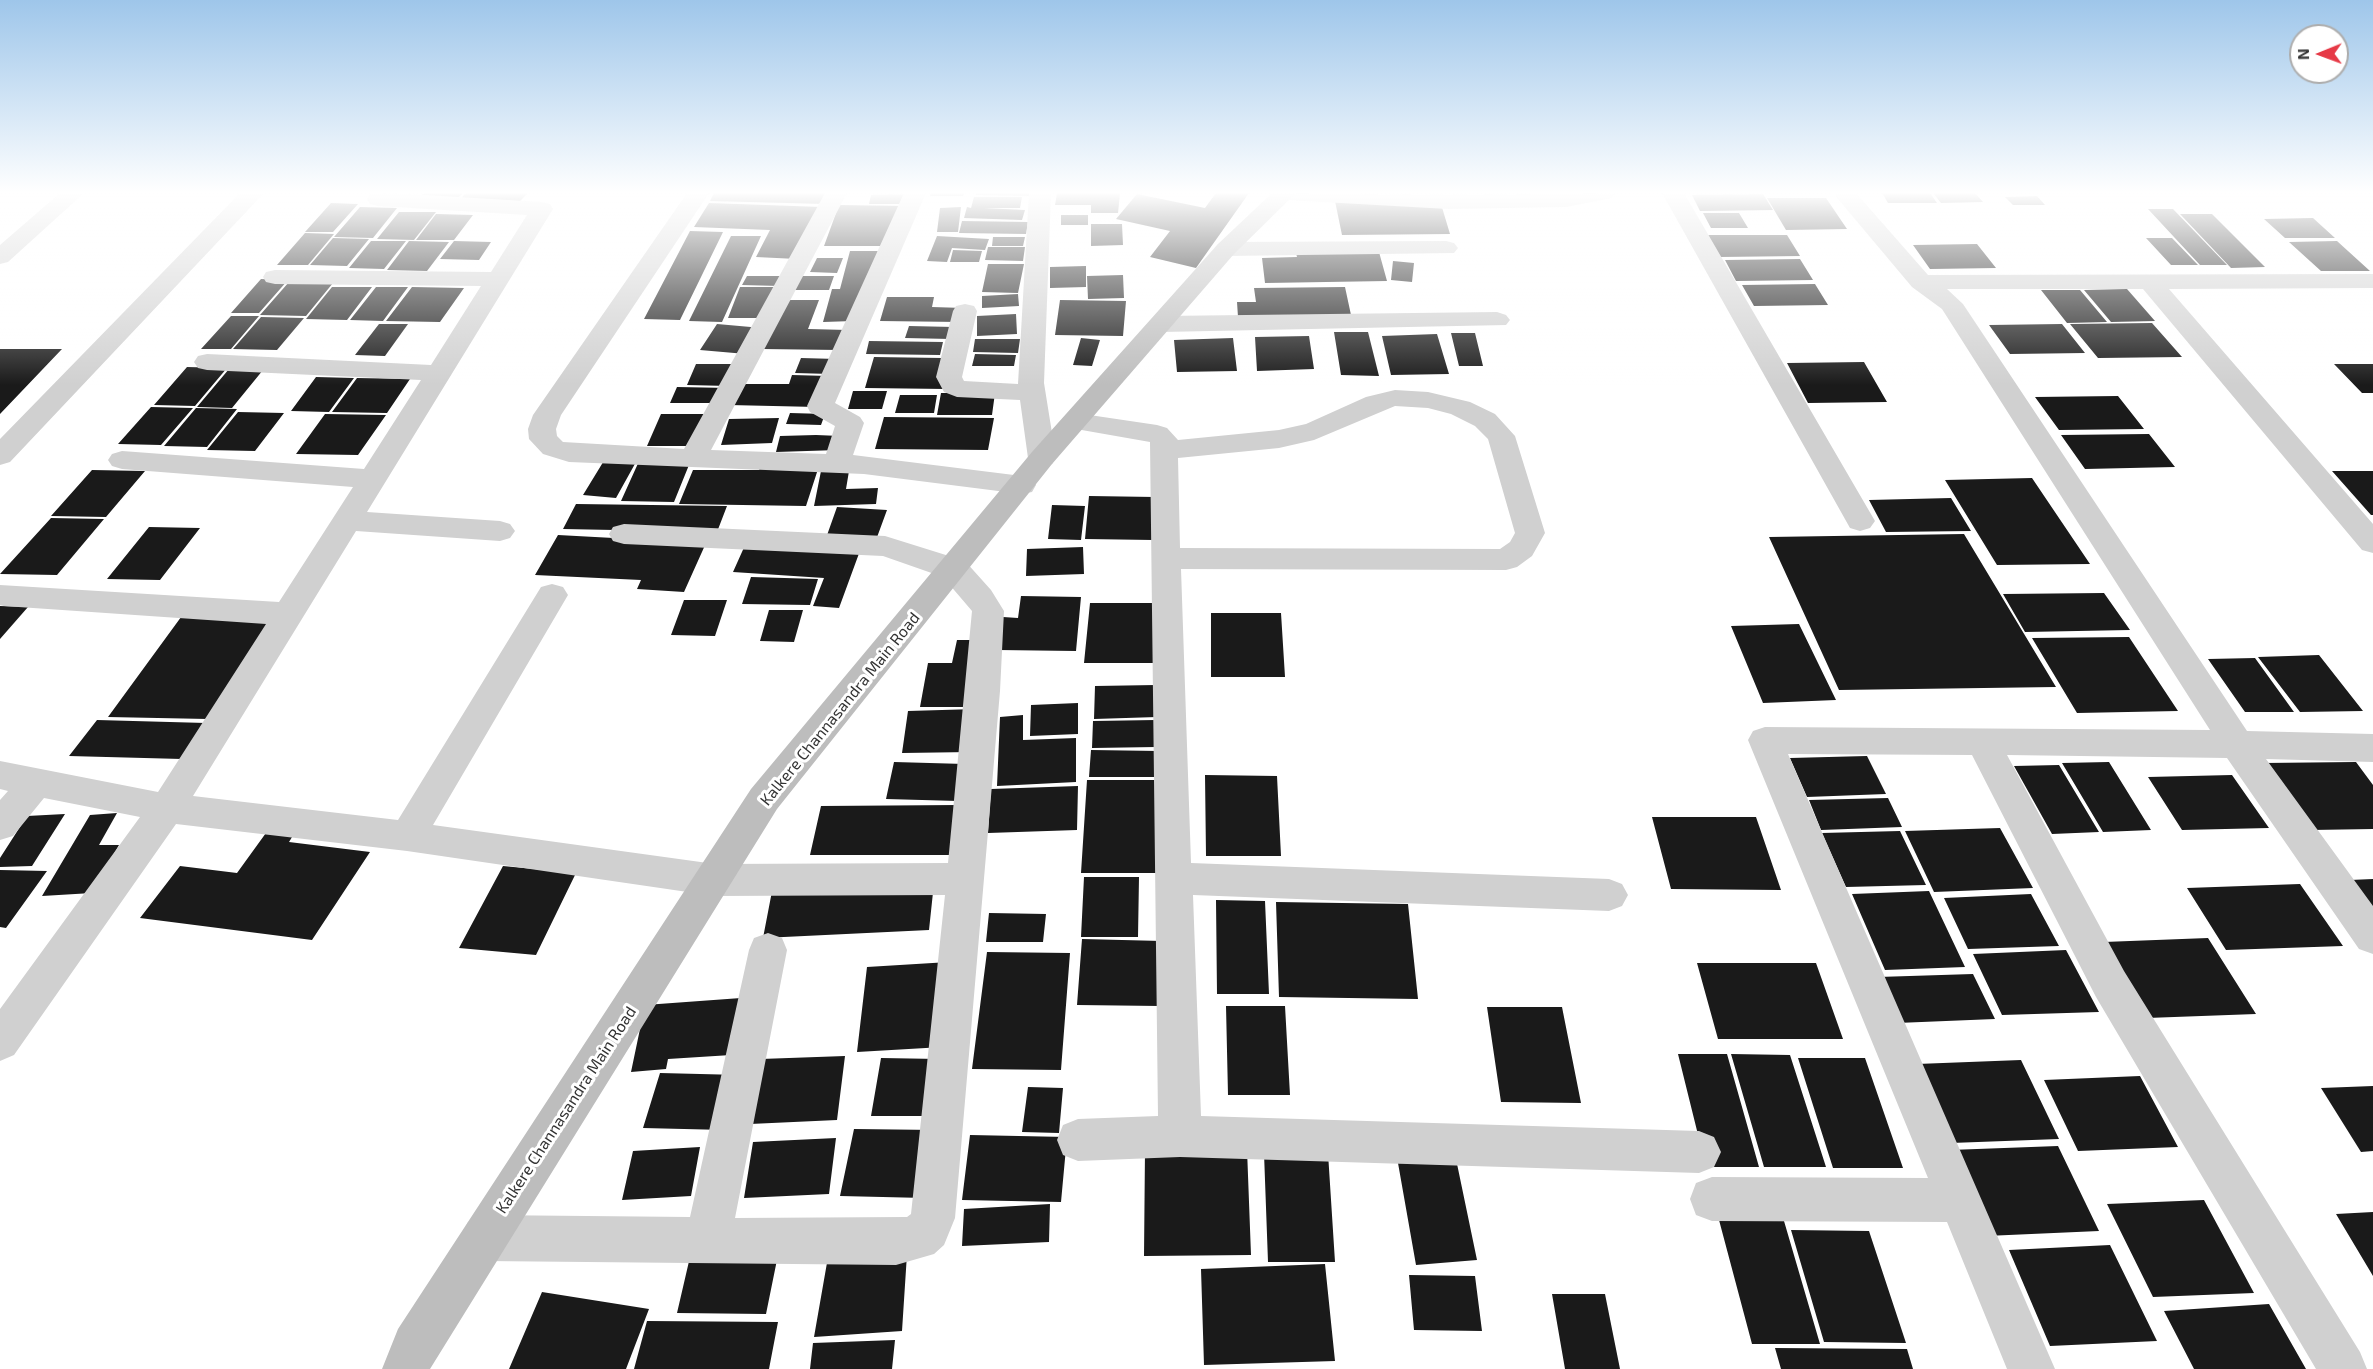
<!DOCTYPE html>
<html>
<head>
<meta charset="utf-8">
<style>
  body { margin:0 }
  #map { position:relative; width:2373px; height:1369px; overflow:hidden; background:#fff; font-family:"Exo 2",sans-serif }
  canvas { display:block }
  .north { position:absolute; left:2289px; top:24px; width:60px; height:60px; box-sizing:border-box; background:#fff; border:2px solid #adadad; border-radius:50%; rotate:269deg; font-size:16px; font-weight:700; line-height:24px; text-align:center; color:#333 }
  .north::after { content:''; display:block; margin:auto; width:21px; height:27px; background:#e63946; clip-path:polygon(50% 0,100% 100%,50% 72%,0 100%) }
</style>
</head>
<body>
<div id="map">
<canvas width="2373" height="1369"></canvas>
<div class="north">N</div>
</div>
<script>
const ctx = document.querySelector('canvas').getContext('2d');
ctx.lineJoin = 'round';
function paint(path, color) { ctx.fillStyle = color; ctx.fill(path, 'evenodd'); }
const toPath = rows => new Path2D(rows.map(r => 'M' + r).join(''));
function write(font, color, halo, rows, align = 'center') {
  ctx.font = font + ' "Exo 2",sans-serif'; ctx.lineWidth = 6; ctx.setLineDash([]); ctx.textBaseline = 'middle'; ctx.strokeStyle = halo; ctx.fillStyle = color; for (const [text, x, y, turn = 0] of rows) {
    ctx.save(); ctx.translate(x, y); ctx.rotate((+turn || 0) * Math.PI / 180); ctx.textAlign = isNaN(turn) ? turn : align; if (halo) ctx.strokeText(text, 0, 0); ctx.fillText(text, 0, 0); ctx.restore();
  }
}
paint(toPath([
  [424,193,463,193,457,199,421,196],
  [466,193,528,193,519,202,461,198],
  [714,193,832,193,826,204,710,201],
  [931,193,964,193,963,196,930,196],
  [976,193,1036,193,1035,196,976,195],
  [1057,193,1120,193,1118,213,1091,213,1091,205,1055,205],
  [1216,193,1249,193,1196,268,1150,257,1170,231,1116,219,1137,194,1205,208],
  [1882,193,1930,193,1937,203,1888,203],
  [1933,193,1975,193,1983,202,1941,203],
  [910,194,908,204,869,204,871,195],
  [1763,194,1773,210,1700,211,1692,195],
  [2037,196,2045,205,2013,205,2005,197],
  [974,197,1022,197,1020,208,983,208,1025,210,1022,220,964,218,967,207,971,208],
  [1767,198,1826,198,1847,229,1786,230],
  [1335,201,1441,204,1450,234,1342,235],
  [331,203,358,204,333,232,305,232],
  [709,203,822,207,797,259,756,257,770,230,694,227],
  [839,205,906,206,889,246,824,246],
  [360,207,397,208,373,238,334,237],
  [961,207,958,232,937,232,940,208],
  [2148,209,2173,209,2227,265,2200,265],
  [399,212,436,212,414,240,377,239],
  [1703,213,1739,213,1748,228,1711,228],
  [436,214,473,215,454,240,416,240],
  [2180,214,2212,214,2265,267,2231,268],
  [1061,215,1088,215,1088,225,1061,225],
  [2313,218,2335,238,2285,238,2264,219],
  [962,221,1028,222,1026,234,959,233],
  [1091,224,1122,224,1123,245,1091,246],
  [690,231,723,232,680,320,644,319],
  [305,233,334,234,308,265,277,265],
  [1708,235,1787,235,1800,256,1719,257],
  [731,236,761,236,722,322,689,321],
  [937,236,989,239,985,250,952,248,947,262,927,261],
  [993,237,1025,237,1023,246,992,246],
  [333,238,369,239,347,266,310,265],
  [2146,238,2172,238,2198,265,2171,265],
  [371,241,406,241,384,269,349,268],
  [409,241,449,242,427,271,387,270],
  [454,241,491,242,479,260,440,259],
  [2337,241,2370,271,2321,271,2289,242],
  [1977,244,1996,268,1930,269,1913,245],
  [988,247,1025,247,1023,261,985,260],
  [953,250,982,251,979,262,950,262],
  [850,251,878,251,853,321,823,322,832,289,840,289],
  [1379,252,1387,281,1265,283,1262,258,1297,257,1296,253],
  [817,258,843,258,837,273,810,272],
  [1800,259,1813,280,1736,281,1725,260],
  [1393,261,1414,263,1412,282,1391,280],
  [988,264,1024,264,1018,293,982,292],
  [1086,266,1086,287,1050,288,1050,267],
  [1123,275,1124,298,1088,299,1087,276],
  [747,276,784,276,780,286,742,285],
  [793,276,834,276,829,290,788,290],
  [261,279,288,280,259,313,231,313],
  [289,282,333,283,306,316,260,315],
  [1815,284,1828,305,1754,306,1742,285],
  [332,287,372,287,347,320,306,319],
  [376,287,408,287,383,321,350,320],
  [412,287,464,288,440,322,386,321],
  [740,287,778,287,767,318,728,318],
  [1345,287,1351,315,1238,317,1237,302,1256,302,1254,288],
  [2127,289,2155,321,2111,322,2084,290],
  [2041,290,2080,290,2107,322,2067,323],
  [1018,294,1019,306,982,308,982,296],
  [887,297,934,297,932,307,964,308,961,322,880,321],
  [782,300,819,300,808,329,848,330,840,350,762,349],
  [1060,300,1126,301,1123,336,1055,335],
  [1016,314,1017,334,977,336,977,316],
  [231,316,259,316,231,349,201,349],
  [261,317,304,318,277,350,233,349],
  [2152,323,2182,357,2098,358,2070,324],
  [379,324,408,324,385,356,355,355],
  [717,324,762,328,746,354,700,350],
  [2062,324,2085,353,2010,354,1989,325],
  [909,326,954,327,951,339,905,338],
  [1334,332,1368,332,1379,376,1341,375],
  [1451,333,1475,333,1483,366,1459,366],
  [1437,334,1449,374,1391,375,1382,336],
  [1309,336,1314,369,1257,371,1255,337],
  [1081,338,1100,340,1092,366,1073,365],
  [1233,338,1237,371,1177,372,1174,340],
  [975,339,1020,339,1018,353,973,352],
  [869,341,943,342,940,355,866,354],
  [0,349,62,349,0,414],
  [975,354,1016,355,1014,366,972,366],
  [874,357,942,358,947,389,865,388],
  [801,358,837,359,831,374,795,373],
  [1864,362,1887,402,1808,403,1787,363],
  [696,364,738,364,729,386,687,385],
  [2334,364,2373,364,2373,393,2362,393],
  [187,367,227,368,195,406,154,405],
  [229,369,263,370,232,408,197,407],
  [792,375,829,376,817,407,729,405,738,384,789,384],
  [316,377,354,378,329,412,291,411],
  [357,378,410,379,387,413,332,412],
  [677,387,729,388,724,403,670,403],
  [853,391,887,391,882,409,848,409],
  [941,393,995,393,992,415,937,415],
  [900,395,937,395,934,413,895,413],
  [2118,396,2144,429,2059,430,2035,397],
  [151,407,193,408,161,445,118,444],
  [196,408,237,409,207,447,164,446],
  [238,412,284,413,255,451,207,450],
  [790,413,825,414,821,425,786,424],
  [325,414,386,415,358,455,296,454],
  [661,414,710,414,698,446,647,446],
  [884,417,994,418,988,450,875,449],
  [779,418,772,443,721,445,729,419],
  [2149,434,2175,467,2085,469,2061,435],
  [816,435,840,436,838,450,776,452,780,436],
  [605,459,636,462,616,498,583,495],
  [640,459,691,460,674,502,621,501],
  [763,463,819,466,806,506,679,504,693,470,759,470],
  [850,465,846,489,878,488,876,504,814,506,822,466],
  [92,470,145,471,106,517,51,516],
  [2332,471,2373,471,2373,515,2371,515],
  [2032,478,2090,564,1997,565,1945,480],
  [1089,496,1155,497,1153,540,1085,539],
  [1951,498,1971,531,1886,532,1869,500],
  [576,504,727,506,717,532,563,529],
  [1052,505,1085,506,1081,540,1048,539],
  [837,507,887,510,876,540,826,538],
  [51,518,104,519,57,575,0,574],
  [149,527,200,528,160,580,107,579],
  [1964,534,2056,687,1839,690,1769,537],
  [558,535,706,543,684,592,637,589,641,580,535,575],
  [746,543,861,548,839,608,813,606,824,578,733,572],
  [1083,547,1084,574,1026,576,1027,549],
  [751,577,818,579,810,605,742,604],
  [2104,593,2130,630,2025,632,2003,594],
  [1021,596,1081,597,1076,651,998,650,1003,617,1018,618],
  [684,600,727,600,715,636,671,635],
  [1090,603,1156,603,1154,663,1084,663],
  [0,606,28,607,0,639],
  [769,610,803,610,794,642,760,641],
  [184,613,276,616,208,719,108,717],
  [1211,613,1281,613,1285,677,1211,677],
  [1799,624,1836,700,1763,703,1731,626],
  [2129,637,2178,711,2077,713,2032,638],
  [957,640,982,640,973,707,920,707,928,663,952,663],
  [2319,655,2363,711,2300,712,2258,657],
  [2255,658,2294,712,2245,712,2208,659],
  [1156,685,1157,717,1094,719,1095,686],
  [1078,703,1078,734,1030,736,1031,705],
  [976,709,971,752,902,753,908,711],
  [1023,715,1023,740,1076,738,1076,782,997,786,1000,717],
  [97,720,206,723,182,759,69,756],
  [1156,720,1156,747,1092,748,1093,721],
  [1091,750,1159,751,1158,777,1089,777],
  [1867,756,1886,794,1807,797,1790,758],
  [894,762,965,764,958,801,886,799],
  [2109,762,2151,830,2103,832,2062,763],
  [2356,762,2373,785,2373,829,2311,830,2264,763],
  [2059,765,2099,832,2052,834,2014,766],
  [1205,775,1277,776,1281,856,1206,856],
  [2232,775,2269,828,2182,830,2148,777],
  [1087,780,1158,780,1156,873,1081,873],
  [1078,786,1077,830,988,833,991,789],
  [1888,798,1902,827,1821,830,1809,800],
  [959,805,952,855,810,855,821,806],
  [117,813,99,845,119,845,92,893,42,896,90,815],
  [65,814,32,866,0,867,0,858,27,816],
  [1652,817,1756,817,1781,890,1671,889],
  [271,826,297,829,289,842,370,852,312,940,140,918,180,866,237,873],
  [2000,828,2033,888,1934,892,1905,831],
  [1900,831,1926,885,1846,887,1822,833],
  [503,866,576,873,536,955,459,948],
  [0,870,47,871,6,928,0,927],
  [1084,877,1139,877,1138,937,1081,937],
  [2373,879,2373,913,2350,880],
  [934,883,929,930,763,938,773,886],
  [2300,884,2343,946,2226,950,2187,888],
  [1929,891,1965,967,1885,970,1852,894],
  [2031,894,2059,946,1968,949,1944,898],
  [1216,900,1265,901,1269,994,1217,994],
  [1276,902,1408,904,1418,999,1279,997],
  [989,913,1046,914,1043,942,986,942],
  [2208,938,2256,1014,2147,1018,2104,942],
  [1082,939,1162,941,1160,1006,1077,1005],
  [2066,950,2099,1012,2002,1015,1973,954],
  [987,952,1070,953,1061,1070,972,1069],
  [949,962,943,1047,857,1052,867,967],
  [1697,963,1816,963,1843,1039,1718,1039],
  [1973,974,1995,1019,1897,1023,1878,977],
  [741,998,731,1055,668,1059,666,1069,631,1072,645,1005],
  [1226,1006,1285,1006,1290,1095,1228,1095],
  [1487,1007,1562,1007,1581,1103,1501,1102],
  [1678,1054,1727,1054,1759,1167,1706,1167],
  [1731,1054,1790,1055,1826,1167,1764,1167],
  [845,1056,837,1120,750,1124,761,1059],
  [881,1058,939,1059,931,1116,871,1116],
  [1798,1058,1865,1058,1903,1168,1833,1168],
  [2021,1060,2059,1139,1951,1143,1917,1064],
  [660,1073,740,1075,725,1130,643,1128],
  [2140,1076,2178,1147,2078,1151,2044,1080],
  [2373,1086,2373,1151,2361,1152,2321,1088],
  [1028,1087,1063,1088,1059,1133,1022,1132],
  [854,1129,936,1130,925,1198,840,1196],
  [970,1135,1067,1137,1061,1202,962,1200],
  [836,1138,829,1194,744,1198,753,1142],
  [2058,1146,2099,1231,1986,1236,1950,1150],
  [700,1147,691,1196,622,1200,633,1151],
  [1247,1149,1251,1255,1144,1256,1145,1150],
  [1264,1153,1328,1153,1335,1262,1268,1262],
  [1456,1159,1477,1260,1416,1265,1398,1163],
  [2204,1200,2254,1293,2153,1297,2107,1204],
  [1050,1204,1049,1242,962,1246,964,1209],
  [2373,1212,2373,1276,2336,1214],
  [1719,1220,1784,1221,1820,1344,1752,1344],
  [1791,1230,1869,1231,1906,1343,1824,1342],
  [693,1244,780,1245,766,1314,677,1313],
  [2110,1245,2157,1341,2050,1346,2009,1250],
  [907,1254,902,1331,814,1337,828,1257],
  [1325,1264,1335,1361,1204,1365,1201,1269],
  [1409,1275,1475,1276,1482,1331,1414,1330],
  [542,1292,649,1309,626,1369,509,1369],
  [1552,1294,1605,1294,1620,1369,1565,1369],
  [2269,1304,2306,1369,2194,1369,2164,1311],
  [647,1321,778,1322,769,1369,634,1369],
  [895,1340,892,1369,810,1369,813,1343],
  [1775,1348,1907,1349,1913,1369,1781,1369]
]), '#1a1a1a');
paint(toPath([
  [60,193,84,193,8,262,0,264,0,245,60,193],
  [240,193,264,193,10,462,0,465,0,439,240,193],
  [391,193,542,202,550,204,553,209,367,512,500,521,510,524,515,531,510,538,500,541,356,531,193,796,398,820,541,587,552,584,563,587,568,595,433,825,715,864,948,863,972,611,943,577,883,556,624,544,613,541,609,534,613,527,624,524,885,536,965,561,991,590,1004,611,1000,691,955,1218,944,1245,934,1254,896,1265,484,1261,468,1254,461,1238,468,1222,484,1215,690,1217,749,950,754,938,768,933,782,938,787,950,735,1218,907,1217,911,1214,945,895,715,896,407,851,176,824,14,1055,0,1061,0,1009,140,817,44,798,13,836,0,840,0,800,8,791,0,789,0,761,158,792,266,624,4,606,0,605,0,585,279,602,353,487,122,469,112,466,108,460,112,454,122,451,364,469,421,380,207,370,198,368,194,362,198,356,207,354,431,365,481,286,275,284,266,282,263,277,266,272,275,270,491,272,527,215,378,206,370,204,367,199,370,194,391,193],
  [687,193,709,193,561,415,556,429,557,436,563,442,684,449,825,193,847,193,711,450,826,454,835,426,810,412,807,406,904,193,926,193,835,403,860,417,864,423,853,455,1022,476,1032,478,1036,485,1032,492,1022,494,864,474,569,462,543,454,529,439,528,429,533,415,687,193],
  [1029,193,1051,193,1044,383,1056,458,1052,464,1042,467,1032,464,1028,458,1020,400,957,397,944,392,936,377,953,311,956,306,965,304,974,306,977,311,962,377,964,381,1018,384,1029,193],
  [1662,193,1684,193,1875,521,1870,528,1860,531,1850,528,1662,193],
  [1833,193,1856,193,1928,275,2373,274,2373,288,2169,289,2373,524,2373,553,2362,550,2143,289,1947,289,1963,304,2247,731,2373,734,2373,762,2266,759,2373,906,2373,954,2359,949,2227,758,2007,755,2124,971,2360,1352,2367,1369,2316,1369,2096,997,1972,755,1788,754,2055,1369,2007,1369,1947,1222,1712,1221,1696,1215,1690,1199,1696,1183,1712,1177,1928,1178,1748,740,1753,731,1765,727,2210,730,1942,309,1912,287,1833,193],
  [1446,241,1454,243,1458,248,1454,253,1226,256,1218,254,1214,249,1218,244,1226,242,1446,241],
  [1497,312,1506,315,1510,320,1506,325,1162,332,1153,329,1149,324,1153,319,1162,316,1497,312],
  [1395,390,1428,392,1470,402,1495,414,1515,436,1545,533,1532,556,1517,567,1506,570,1181,569,1191,863,1609,879,1622,884,1628,895,1622,906,1609,911,1193,895,1201,1116,1699,1131,1714,1137,1721,1152,1714,1167,1699,1173,1180,1157,1078,1161,1063,1155,1057,1140,1063,1125,1078,1119,1158,1116,1150,442,1076,429,1066,427,1062,421,1066,415,1076,413,1157,425,1167,428,1178,440,1279,430,1306,424,1366,397,1395,390],
  [1395,406,1428,408,1451,414,1475,426,1488,439,1515,533,1510,542,1500,549,1180,548,1178,458,1279,448,1314,440,1395,406]
]), '#d0d0d0');
paint(toPath([
  [1276,193,1448,195,1615,193,1612,198,1566,207,1448,209,1287,200,1279,198,1276,193]
]), '#d0d0d0');
paint(toPath([
  [1272,193,1296,193,1234,254,1052,464,777,809,430,1369,382,1369,398,1329,751,789,1032,452,1218,244,1272,193]
]), '#bdbdbd');
const sky = ctx.createLinearGradient(0, 0, 0, 385);
sky.addColorStop(0, '#9ec6ea');
sky.addColorStop(0.5, '#fff');
sky.addColorStop(1, '#ffffff00');
ctx.fillStyle = sky;
ctx.fillRect(0, 0, 2373, 385);
write('16px', '#333', '#fff', [
  ["Kalkere Channasandra Main Road",840,709,-51],
  ["Kalkere Channasandra Main Road",566,1110,-57]
]);
</script>
</body>
</html>
